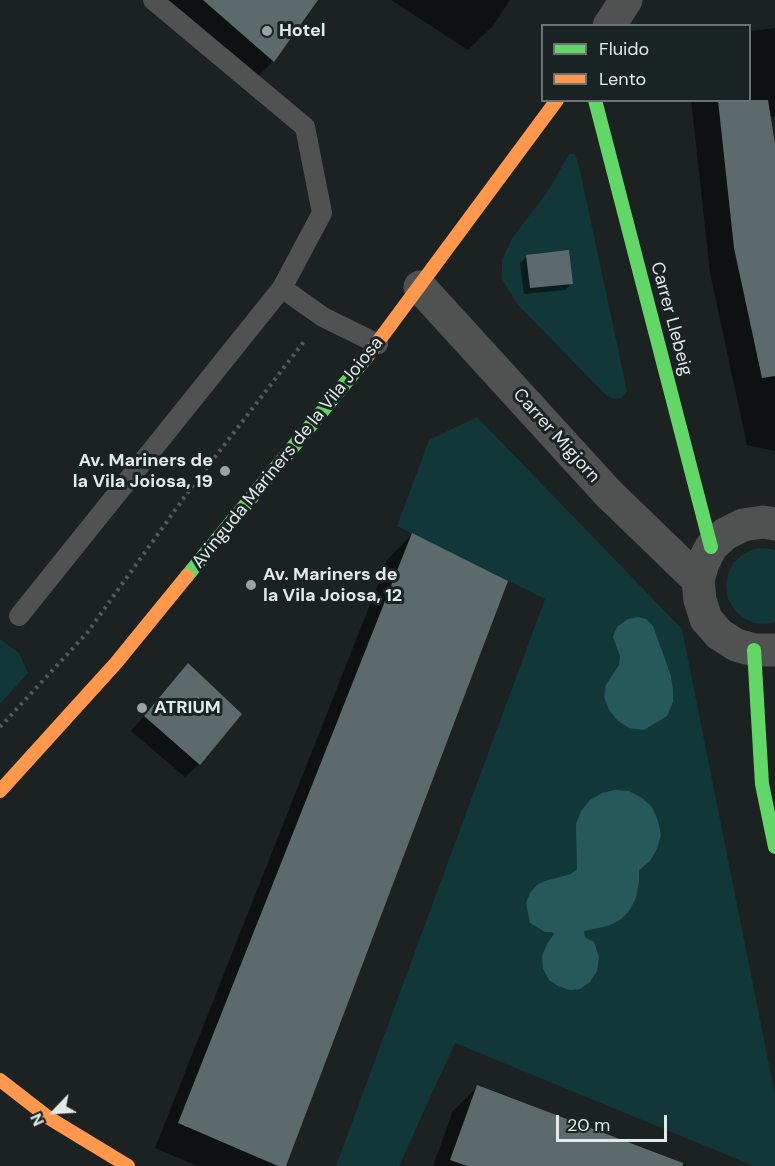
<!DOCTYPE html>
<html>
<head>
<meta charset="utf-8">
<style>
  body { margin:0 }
  #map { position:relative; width:775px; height:1166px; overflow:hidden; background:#1c2122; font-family:"DM Sans",sans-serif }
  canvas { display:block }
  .legend { position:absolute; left:541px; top:24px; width:210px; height:78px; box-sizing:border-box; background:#1a2324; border:2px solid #6a7273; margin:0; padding:8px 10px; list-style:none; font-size:18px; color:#e3e9e9 }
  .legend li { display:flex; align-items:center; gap:12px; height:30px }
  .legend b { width:30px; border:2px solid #6a7273 }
  .north { position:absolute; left:24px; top:1082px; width:60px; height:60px; -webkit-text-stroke:4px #1a2324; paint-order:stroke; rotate:245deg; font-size:16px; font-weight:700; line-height:24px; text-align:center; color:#e3e9e9 }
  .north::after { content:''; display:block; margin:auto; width:21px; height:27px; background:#e3e9e9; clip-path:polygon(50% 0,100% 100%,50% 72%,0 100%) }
  .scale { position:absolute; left:556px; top:1115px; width:111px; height:27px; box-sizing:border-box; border:3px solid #e3e9e9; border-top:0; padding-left:8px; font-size:18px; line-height:21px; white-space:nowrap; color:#e3e9e9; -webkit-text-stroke:4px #1a2324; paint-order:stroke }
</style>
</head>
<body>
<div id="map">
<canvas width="775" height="1166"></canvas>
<ul class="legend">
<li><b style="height:8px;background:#63d668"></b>Fluido</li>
<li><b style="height:8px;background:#ff974d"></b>Lento</li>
</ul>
<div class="north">N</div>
<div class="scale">20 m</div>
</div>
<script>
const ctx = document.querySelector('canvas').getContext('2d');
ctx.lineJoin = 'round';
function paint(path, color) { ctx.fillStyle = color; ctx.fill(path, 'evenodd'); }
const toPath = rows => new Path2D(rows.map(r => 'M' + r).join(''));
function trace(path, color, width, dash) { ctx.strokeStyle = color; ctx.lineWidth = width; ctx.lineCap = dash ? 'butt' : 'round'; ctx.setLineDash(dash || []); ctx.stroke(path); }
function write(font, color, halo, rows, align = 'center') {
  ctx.font = font + ' "DM Sans",sans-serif'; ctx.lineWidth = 6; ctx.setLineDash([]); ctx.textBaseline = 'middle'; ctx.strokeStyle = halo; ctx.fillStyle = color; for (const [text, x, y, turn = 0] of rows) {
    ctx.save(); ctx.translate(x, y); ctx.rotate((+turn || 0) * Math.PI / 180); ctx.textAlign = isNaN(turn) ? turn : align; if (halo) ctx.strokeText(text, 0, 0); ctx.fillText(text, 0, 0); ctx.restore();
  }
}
paint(toPath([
  [569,154,575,154,579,166,627,391,622,398,614,399,606,395,517,304,502,279,502,259,513,237,548,191],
  [477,417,682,629,775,1095,775,1166,754,1166,455,1043,399,1166,336,1166,545,599,397,526,429,440],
  [766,548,775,550,775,622,766,624,754,623,743,618,734,609,728,599,726,586,728,574,733,563,742,555,754,549],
  [0,639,19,653,28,673,0,704]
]), '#123739');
paint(toPath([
  [638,617,646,619,653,626,671,676,673,690,673,702,667,716,644,730,629,728,617,720,609,710,604,697,606,685,619,665,620,656,613,637,617,627,628,619],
  [615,790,629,791,642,798,652,807,658,821,661,835,657,849,650,861,639,870,639,882,636,898,629,911,620,920,608,926,584,931,585,937,594,942,599,957,597,971,590,982,580,989,570,990,558,986,549,980,543,969,542,956,547,944,554,934,552,932,545,932,530,923,526,903,530,893,537,885,545,881,571,874,577,869,576,824,581,811,590,800,602,793]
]), '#26595c');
paint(toPath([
  [151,0,316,0,273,61,249,86],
  [391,0,510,0,493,26,468,50],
  [775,28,775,116,769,117,775,153,775,451,747,445,710,273,691,100,750,100,750,31],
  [527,256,572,283,565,290,524,294,520,263],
  [412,534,285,1166,197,1166,155,1148,388,559],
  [188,665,199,764,185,777,131,731],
  [477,1087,687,1166,433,1166,453,1111]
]), '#0007');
paint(toPath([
  [203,0,318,0,274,62],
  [718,100,768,100,775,144,775,376,762,378,734,248],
  [569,250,573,284,530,288,526,255],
  [412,533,508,581,286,1166,278,1166,178,1123],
  [188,663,242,714,200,765,144,716],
  [477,1085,683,1163,683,1166,467,1166,450,1160]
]), '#5c6a6b');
trace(toPath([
  [0,727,87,633,191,488,306,339]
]), '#565858', 4, [3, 4.5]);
trace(toPath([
  [153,0,305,127,322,213,282,288],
  [19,616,282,288,323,317,378,344]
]), '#505252', 20);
trace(toPath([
  [609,26,626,0],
  [420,287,608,493,698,580],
  [775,524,763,522,743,525,725,534,711,547,703,563,698,580,700,600,706,619,719,634,736,645,754,650,775,650]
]), '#505252', 33);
trace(toPath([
  [595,100,711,547],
  [187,576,366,358],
  [754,650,762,784,775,847]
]), '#63d668', 14);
trace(toPath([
  [366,358,557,100],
  [0,791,116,663,187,576],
  [0,1080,49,1118,128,1166]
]), '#ff974d', 14);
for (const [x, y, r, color] of [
  [267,31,6,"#9da3a3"],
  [225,471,6,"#9da3a3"],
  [251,585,6,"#9da3a3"],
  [142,708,6,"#9da3a3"]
]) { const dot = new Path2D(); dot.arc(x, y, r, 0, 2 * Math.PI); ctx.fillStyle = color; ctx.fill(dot); trace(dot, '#1a2324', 2); }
write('bold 18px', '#e3e9e9', '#1a2324', [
  ["Hotel",279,31],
  ["Av. Mariners de",213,461,"right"],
  ["la Vila Joiosa, 19",213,482,"right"],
  ["Av. Mariners de",263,575],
  ["la Vila Joiosa, 12",263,596],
  ["ATRIUM",154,708]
], 'left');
write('18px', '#e3e9e9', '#1a2324', [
  ["Carrer Llebeig",671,319,75],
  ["Carrer Migjorn",556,436,48],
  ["Avinguda Mariners de la Vila Joiosa",288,453,-51]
]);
</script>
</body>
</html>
